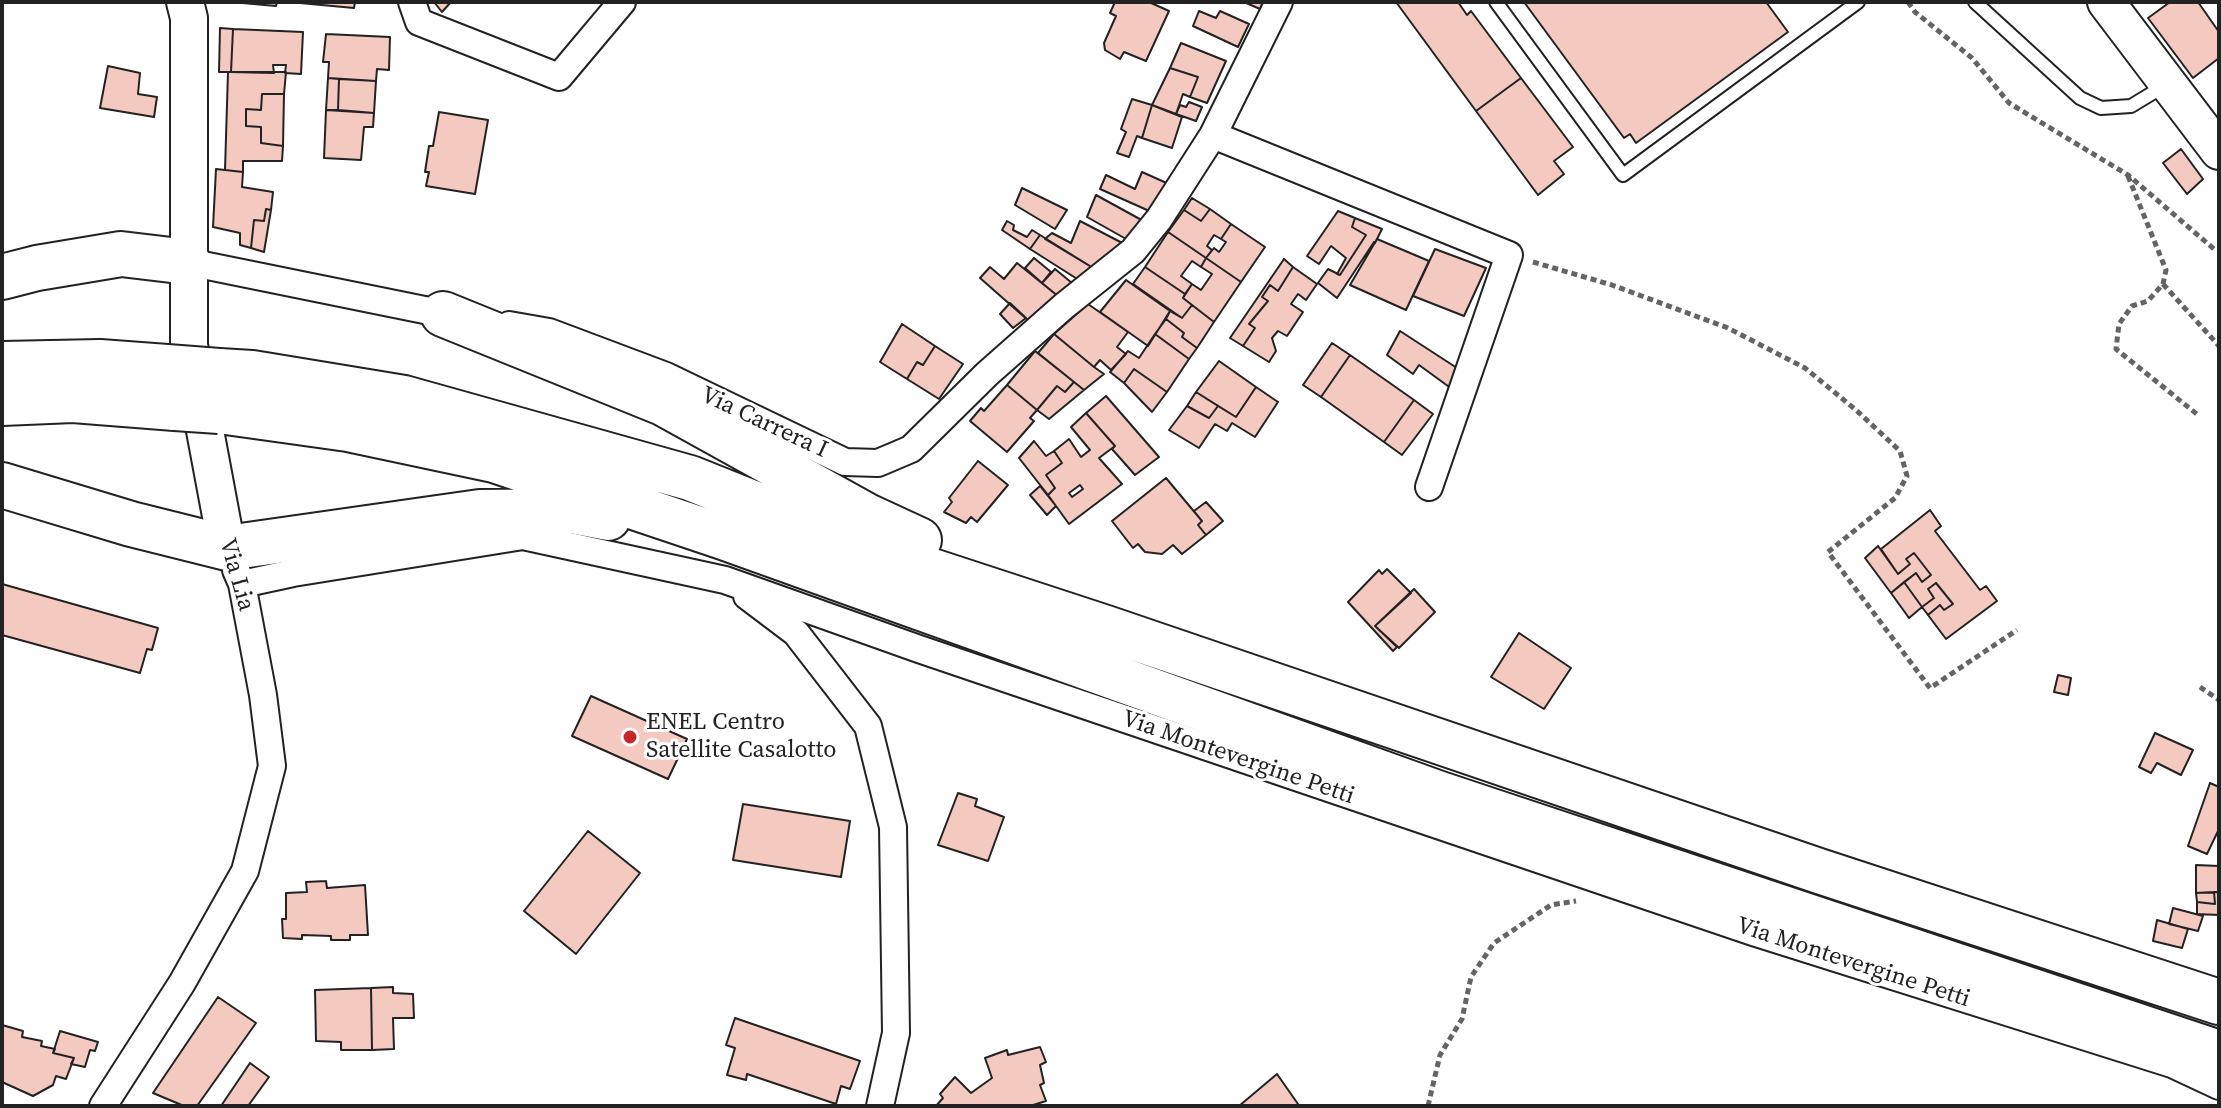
<!DOCTYPE html>
<html>
<head>
<meta charset="utf-8">
<style>
  body { margin:0 }
  #map { position:relative; width:2221px; height:1108px; overflow:hidden; background:#fff; font-family:"Source Serif 4",serif }
  canvas { display:block }
  .frame { position:absolute; inset:0; border:4px solid #222; pointer-events:none }
</style>
</head>
<body>
<div id="map">
<canvas width="2221" height="1108"></canvas>
<div class="frame"></div>
</div>
<script>
const ctx = document.querySelector('canvas').getContext('2d');
ctx.lineJoin = 'round';
function paint(path, color) { ctx.fillStyle = color; ctx.fill(path, 'evenodd'); }
const toPath = rows => new Path2D(rows.map(r => 'M' + r).join(''));
function trace(path, color, width, dash) { ctx.strokeStyle = color; ctx.lineWidth = width; ctx.lineCap = dash ? 'butt' : 'round'; ctx.setLineDash(dash || []); ctx.stroke(path); }
function write(font, color, halo, rows, align = 'center') {
  ctx.font = font + ' "Source Serif 4",serif'; ctx.lineWidth = 6; ctx.setLineDash([]); ctx.textBaseline = 'middle'; ctx.strokeStyle = halo; ctx.fillStyle = color; for (const [text, x, y, turn = 0] of rows) {
    ctx.save(); ctx.translate(x, y); ctx.rotate((+turn || 0) * Math.PI / 180); ctx.textAlign = isNaN(turn) ? turn : align; if (halo) ctx.strokeText(text, 0, 0); ctx.fillText(text, 0, 0); ctx.restore();
  }
}
const building = toPath([
  [231,2,277,2,276,6,231,2],
  [289,2,355,2,354,8,289,2],
  [434,2,451,2,442,12,434,2],
  [1115,2,1149,2,1169,11,1146,61,1124,52,1120,59,1105,50,1104,43,1116,16,1110,13,1115,2],
  [1244,2,1263,2,1260,9,1244,2],
  [1396,2,1458,2,1467,15,1471,11,1521,78,1476,111,1396,2],
  [1524,2,1766,2,1788,32,1636,143,1630,134,1624,138,1524,2],
  [2170,2,2198,2,2219,32,2219,58,2193,78,2148,18,2170,2],
  [1199,11,1216,18,1220,11,1249,24,1238,47,1193,26,1199,11],
  [220,28,233,29,231,72,219,72,220,28],
  [233,29,303,32,301,74,285,73,286,65,273,65,274,73,231,72,233,29],
  [326,34,390,37,389,70,377,69,376,81,328,78,329,62,323,62,326,34],
  [1181,43,1226,61,1207,103,1190,97,1198,77,1170,68,1181,43],
  [108,66,140,73,138,94,157,97,154,117,100,108,108,66],
  [1170,68,1198,77,1190,97,1183,94,1176,114,1152,105,1170,68],
  [228,72,286,72,284,94,262,94,261,110,246,109,246,126,261,127,261,143,283,146,282,161,243,161,243,172,225,170,228,72],
  [328,78,339,79,338,110,326,110,328,78],
  [1521,78,1573,147,1554,161,1564,174,1538,195,1476,111,1521,78],
  [339,79,376,81,374,113,338,110,339,79],
  [262,94,284,94,283,146,261,143,261,127,246,126,246,109,261,110,262,94],
  [1132,99,1152,105,1142,138,1137,136,1129,157,1117,153,1126,132,1121,129,1132,99],
  [1189,102,1202,107,1196,121,1176,114,1180,105,1186,107,1189,102],
  [1152,105,1182,117,1172,148,1142,138,1152,105],
  [326,110,374,113,373,127,364,127,361,160,324,158,326,110],
  [439,112,488,120,475,194,426,186,429,172,425,172,429,146,433,146,439,112],
  [2181,149,2203,179,2187,194,2163,163,2181,149],
  [216,169,243,172,242,187,273,192,271,210,266,209,264,221,254,220,251,248,240,245,240,233,213,227,216,169],
  [1142,172,1171,185,1156,214,1100,189,1106,175,1135,189,1142,172],
  [1022,188,1067,210,1055,229,1015,205,1022,188],
  [1096,195,1147,223,1135,244,1087,217,1096,195],
  [1192,198,1210,209,1201,221,1184,210,1192,198],
  [266,209,271,210,264,252,251,248,254,220,264,221,266,209],
  [1210,209,1231,224,1221,239,1214,235,1207,246,1212,250,1206,258,1168,232,1184,210,1201,221,1210,209],
  [1338,211,1355,218,1352,227,1366,235,1340,275,1337,274,1346,258,1331,246,1319,264,1307,256,1338,211],
  [1355,218,1382,229,1375,243,1374,242,1337,298,1318,283,1328,269,1340,275,1366,235,1352,227,1355,218],
  [1007,221,1014,225,1013,230,1027,237,1032,230,1040,235,1030,249,1002,230,1007,221],
  [1080,221,1130,247,1098,271,1045,239,1052,233,1071,243,1080,221],
  [1231,224,1265,247,1241,282,1206,258,1214,248,1219,252,1226,242,1221,239,1231,224],
  [1168,232,1206,258,1201,267,1192,261,1181,276,1192,284,1185,294,1145,267,1168,232],
  [1040,235,1098,271,1082,282,1030,249,1040,235],
  [1377,239,1429,261,1406,310,1350,285,1377,239],
  [1435,249,1486,268,1464,316,1413,296,1435,249],
  [1034,258,1051,272,1042,283,1025,268,1034,258],
  [1206,258,1241,282,1214,322,1183,298,1192,284,1201,290,1212,274,1201,267,1206,258],
  [1284,259,1293,267,1278,291,1270,285,1262,297,1268,301,1249,324,1255,328,1243,346,1230,338,1284,259],
  [1017,263,1059,297,1030,322,980,278,990,267,1004,279,1017,263],
  [1145,267,1185,294,1183,298,1192,305,1182,318,1133,284,1145,267],
  [1293,267,1317,284,1306,300,1298,294,1291,304,1303,312,1287,336,1278,331,1272,338,1276,351,1269,362,1243,346,1255,328,1249,324,1268,301,1262,297,1270,285,1278,291,1293,267],
  [1055,269,1072,283,1059,297,1042,283,1055,269],
  [1126,280,1170,311,1148,346,1100,312,1126,280],
  [1010,303,1026,318,1013,328,1000,314,1010,303],
  [1088,304,1128,332,1117,347,1126,354,1111,370,1100,360,1094,367,1054,334,1088,304],
  [1192,305,1214,322,1197,348,1182,337,1184,333,1166,319,1170,311,1182,318,1192,305],
  [1166,319,1184,333,1182,337,1197,348,1189,359,1155,334,1166,319],
  [902,324,935,346,923,365,917,362,907,379,880,362,902,324],
  [1400,331,1457,368,1452,389,1419,365,1413,374,1387,355,1400,331],
  [1054,334,1094,367,1104,374,1084,390,1038,353,1054,334],
  [1155,334,1189,359,1167,392,1134,369,1124,383,1110,372,1128,351,1139,358,1155,334],
  [1332,343,1350,355,1321,397,1303,385,1332,343],
  [935,346,963,364,939,399,907,379,917,362,923,365,935,346],
  [1035,351,1074,382,1065,392,1057,386,1037,410,1007,385,1035,351],
  [1350,355,1414,400,1384,442,1321,397,1350,355],
  [1219,361,1256,387,1236,417,1196,392,1219,361],
  [1134,369,1167,392,1152,412,1124,383,1134,369],
  [1074,382,1084,390,1049,419,1037,410,1057,386,1065,392,1074,382],
  [1007,385,1037,410,1030,418,1034,421,1007,452,970,421,981,408,984,411,1007,385],
  [1256,387,1278,402,1255,437,1232,423,1227,431,1215,424,1199,448,1169,430,1187,406,1209,418,1218,406,1236,417,1256,387],
  [1196,392,1218,406,1209,418,1187,406,1196,392],
  [1106,396,1159,457,1135,475,1112,449,1115,446,1086,413,1106,396],
  [1414,400,1433,414,1402,455,1384,442,1414,400],
  [1086,413,1115,446,1099,458,1122,484,1069,524,1048,495,1055,488,1046,475,1062,463,1054,451,1069,439,1081,457,1090,450,1071,427,1086,413],
  [1080,485,1083,489,1072,497,1069,493,1080,485],
  [1034,441,1046,456,1054,451,1062,463,1046,475,1055,488,1048,495,1019,458,1034,441],
  [978,461,1008,485,977,522,971,517,966,523,944,512,952,502,949,498,978,461],
  [1166,478,1202,521,1198,525,1206,535,1182,554,1173,545,1162,554,1145,552,1138,544,1133,548,1112,521,1166,478],
  [1040,486,1056,506,1047,515,1030,495,1040,486],
  [1206,502,1223,521,1206,535,1198,525,1202,521,1194,511,1206,502],
  [1930,510,1941,526,1935,531,1980,590,1986,586,1997,601,1946,639,1928,615,1940,605,1944,610,1953,604,1936,583,1928,589,1934,598,1922,607,1904,582,1916,573,1922,582,1931,575,1914,553,1906,559,1910,564,1898,574,1881,549,1930,510],
  [1878,546,1898,574,1910,564,1906,559,1914,553,1931,575,1922,582,1916,573,1891,593,1865,558,1878,546],
  [1387,569,1411,593,1375,626,1397,647,1393,651,1348,602,1379,570,1382,574,1387,569],
  [1904,582,1922,607,1909,618,1891,593,1904,582],
  [1936,583,1953,604,1944,610,1940,605,1928,615,1922,607,1934,598,1928,589,1936,583],
  [2,584,158,628,152,650,147,649,140,673,2,635,2,584],
  [1414,589,1435,612,1399,648,1375,626,1414,589],
  [1519,633,1571,668,1544,709,1491,677,1519,633],
  [2058,675,2071,678,2068,695,2054,692,2058,675],
  [591,696,687,739,668,779,572,736,591,696],
  [2155,733,2193,750,2181,775,2157,763,2151,773,2139,767,2155,733],
  [2210,783,2219,787,2219,829,2207,854,2188,846,2210,783],
  [958,793,977,799,975,806,1004,817,988,861,938,845,958,793],
  [743,804,850,821,841,877,733,860,743,804],
  [588,831,640,873,576,954,524,911,588,831],
  [2196,865,2219,866,2219,892,2196,893,2196,865],
  [326,881,327,888,365,885,368,935,350,935,350,940,331,940,331,936,302,935,302,939,283,938,282,919,286,919,286,893,307,892,306,882,326,881],
  [2214,892,2215,904,2197,902,2196,893,2214,892],
  [2214,892,2219,892,2219,915,2197,914,2197,902,2215,904,2214,892],
  [2173,908,2203,916,2198,931,2169,924,2173,908],
  [2157,920,2188,929,2182,948,2153,941,2157,920],
  [393,987,393,993,413,994,414,1018,393,1018,394,1049,372,1050,371,988,393,987],
  [371,988,372,1050,341,1050,341,1042,316,1041,315,990,371,988],
  [218,997,256,1023,197,1106,184,1106,153,1093,218,997],
  [735,1018,860,1061,850,1089,841,1086,836,1104,747,1074,746,1080,727,1075,735,1048,726,1045,735,1018],
  [2,1025,23,1031,22,1037,42,1041,41,1046,55,1049,53,1053,74,1058,66,1079,56,1076,53,1085,33,1096,2,1082,2,1025],
  [60,1031,98,1042,95,1051,90,1050,85,1067,71,1064,74,1058,53,1053,60,1031],
  [1040,1047,1046,1062,1040,1065,1044,1083,1040,1085,1046,1101,1030,1106,936,1106,943,1098,940,1094,955,1077,971,1093,992,1078,985,1058,1007,1050,1008,1055,1040,1047],
  [250,1063,269,1077,248,1106,221,1106,250,1063],
  [1277,1074,1298,1104,1296,1106,1239,1106,1277,1074]
]);
paint(building, '#f3c9c0');
trace(building, '#222', 2);
const lane = toPath([
  [1496,2,1623,175,1858,2],
  [1975,2,2080,98,2101,108,2131,106,2164,86]
]);
const street = toPath([
  [412,2,419,22,559,77,622,2],
  [1213,135,1509,255,1429,487],
  [188,262,454,316],
  [509,325,549,332,666,376,845,462,878,463,911,449,987,374,1064,306,1133,251,1159,219,1213,135,1279,2],
  [242,584,293,573,523,536,725,580,919,649,1753,932,2172,1064,2219,1086],
  [747,596,796,633,868,726,893,827,896,1033,880,1106],
  [103,1106,182,983,245,871,272,766,263,695,242,584,236,570]
]);
const secondary = toPath([
  [185,2,189,18,189,345,227,548],
  [2106,2,2219,151]
]);
const highway = toPath([
  [2,277,37,268,121,254,188,262],
  [443,314,663,403,867,516,919,540],
  [2,364,100,362,167,367],
  [219,371,252,373,404,398,690,478,880,554,1106,628,1819,871,2219,1002],
  [2,403,73,400,175,408],
  [219,411,348,429,494,460,723,537,1443,795,2219,1053],
  [2,485,131,524,227,548,480,512,571,511,608,518]
]);
trace(lane, '#222', 16);
trace(street, '#222', 30);
trace(secondary, '#222', 40);
trace(highway, '#222', 48);
trace(toPath([
  [1908,2,1915,12,1972,58,2009,103,2128,175,2214,249],
  [2128,176,2166,270,2163,284,2148,301,2132,306,2119,324,2116,349,2198,415],
  [1533,262,1612,285,1728,328,1805,368,1856,410,1900,451,1907,476,1895,498,1828,552,1930,688,2017,630],
  [2163,284,2219,346],
  [2200,687,2219,700],
  [1428,1106,1440,1055,1462,1019,1471,977,1494,943,1551,905,1576,901]
]), '#646464', 5, [6, 4]);
trace(lane, '#fff', 12);
trace(street, '#fff', 26);
trace(secondary, '#fff', 36);
trace(highway, '#fff', 44);
const highwayBridge = toPath([
  [167,367,219,371],
  [175,408,219,411]
]);
trace(highwayBridge, '#222', 48, []);
trace(highwayBridge, '#fff', 44);
for (const [x, y, r, color] of [
  [630,737,8,"#c62828"]
]) { const dot = new Path2D(); dot.arc(x, y, r, 0, 2 * Math.PI); ctx.fillStyle = color; ctx.fill(dot); trace(dot, '#fff', 3); }
write('24px', '#222', '#fff', [
  ["Via Carrera I",764,423,25],
  ["Via Lia",236,575,74],
  ["Via Montevergine Petti",1238,758,19],
  ["Via Montevergine Petti",1853,963,18]
]);
write('24px', '#222', '#fff', [
  ["ENEL Centro",646,723],
  ["Satellite Casalotto",646,751]
], 'left');
</script>
</body>
</html>
